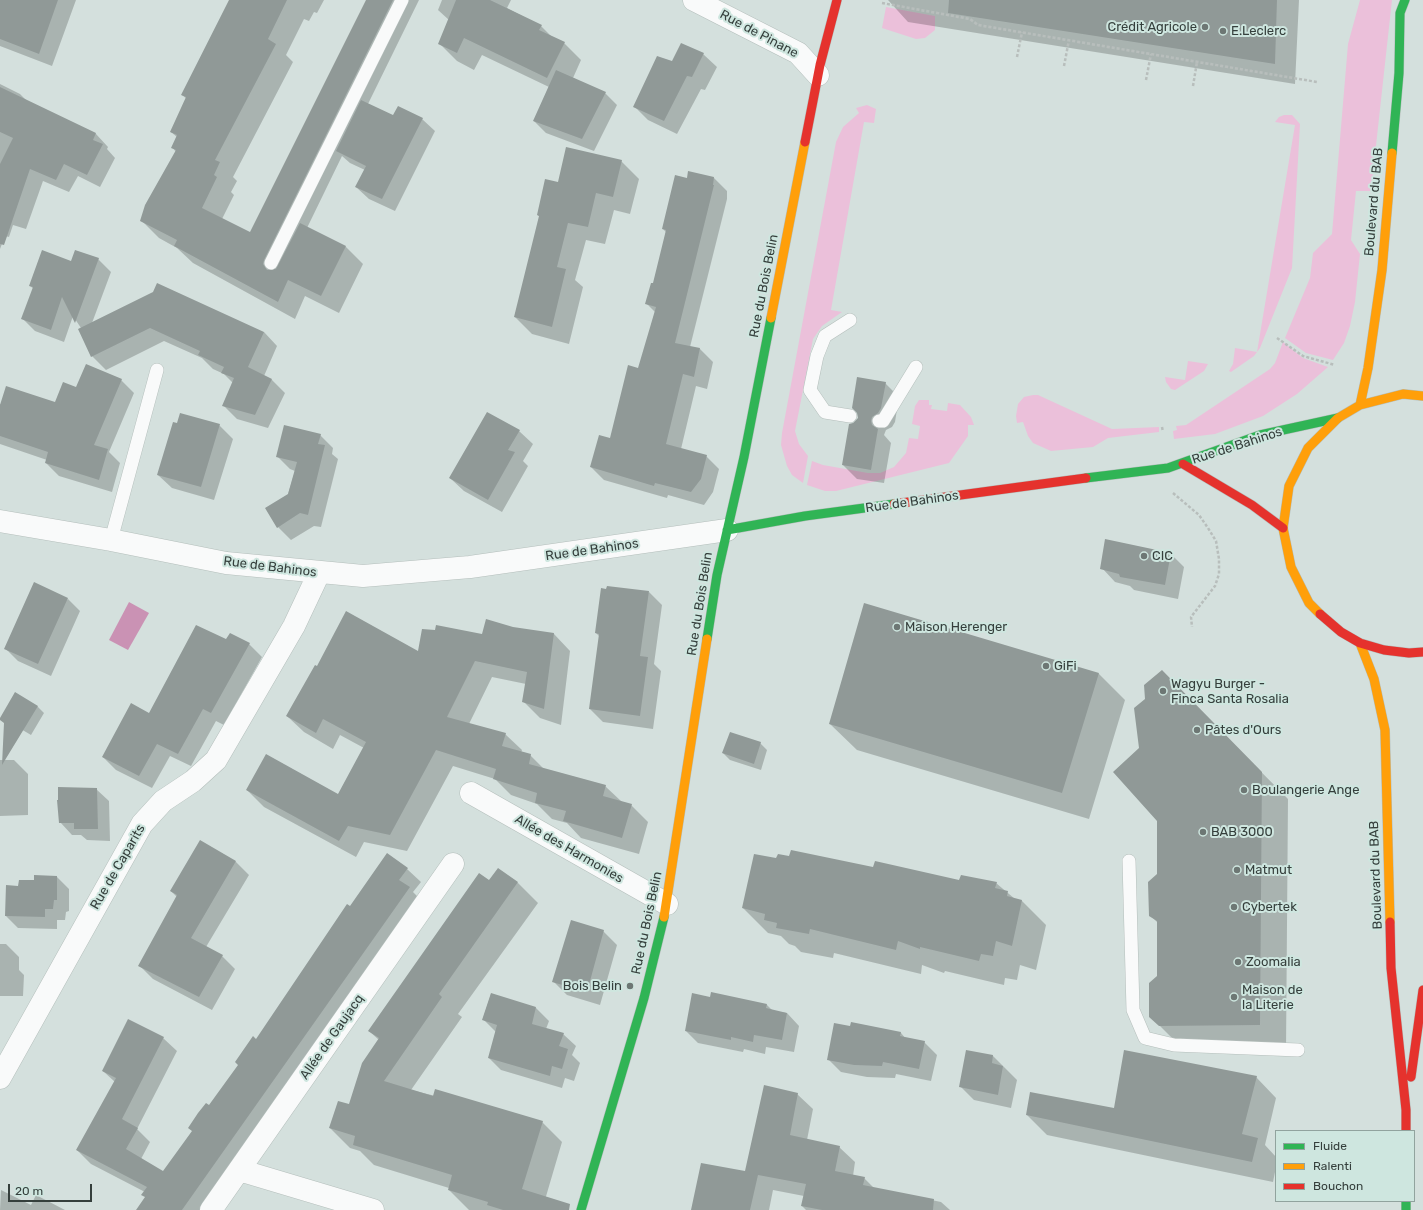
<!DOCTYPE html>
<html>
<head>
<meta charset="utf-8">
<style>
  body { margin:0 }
  #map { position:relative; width:1423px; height:1210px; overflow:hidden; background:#d4e0dd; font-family:Rubik,sans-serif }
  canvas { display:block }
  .legend { position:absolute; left:1275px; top:1130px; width:140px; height:72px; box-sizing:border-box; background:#cee6df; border:1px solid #91a39e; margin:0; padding:5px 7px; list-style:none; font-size:12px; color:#353f3c }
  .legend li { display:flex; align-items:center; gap:8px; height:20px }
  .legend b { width:20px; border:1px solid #91a39e }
  .scale { position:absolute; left:8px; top:1184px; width:84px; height:18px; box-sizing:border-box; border:2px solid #353f3c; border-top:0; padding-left:5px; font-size:12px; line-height:14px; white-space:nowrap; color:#353f3c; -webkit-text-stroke:3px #cee6df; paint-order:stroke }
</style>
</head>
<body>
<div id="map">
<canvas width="1423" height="1210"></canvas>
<ul class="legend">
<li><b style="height:5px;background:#30b455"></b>Fluide</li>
<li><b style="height:5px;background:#ff9f0a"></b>Ralenti</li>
<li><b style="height:5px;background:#e5322d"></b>Bouchon</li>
</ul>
<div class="scale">20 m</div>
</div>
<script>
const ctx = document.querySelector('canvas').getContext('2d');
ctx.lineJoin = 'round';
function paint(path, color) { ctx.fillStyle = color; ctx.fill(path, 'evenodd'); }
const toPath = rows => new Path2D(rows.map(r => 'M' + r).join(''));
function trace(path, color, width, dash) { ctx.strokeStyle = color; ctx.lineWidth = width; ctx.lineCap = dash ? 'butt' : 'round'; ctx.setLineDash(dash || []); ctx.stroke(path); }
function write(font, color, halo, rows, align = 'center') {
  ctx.font = font + ' Rubik,sans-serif'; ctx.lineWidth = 4; ctx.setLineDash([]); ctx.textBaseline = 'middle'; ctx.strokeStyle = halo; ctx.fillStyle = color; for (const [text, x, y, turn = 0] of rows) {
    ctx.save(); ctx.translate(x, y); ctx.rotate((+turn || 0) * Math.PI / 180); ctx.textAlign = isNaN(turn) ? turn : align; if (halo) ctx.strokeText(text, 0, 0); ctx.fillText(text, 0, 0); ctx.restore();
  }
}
paint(toPath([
  [1360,0,1392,0,1371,191,1356,191,1351,240,1360,254,1355,302,1350,326,1344,343,1333,360,1306,353,1285,338,1310,278,1313,253,1332,234,1348,44],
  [886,7,935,16,935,30,925,38,916,39,882,28],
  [867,105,876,109,874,123,864,122,831,310,842,312,822,326,813,339,795,431,799,444,808,456,803,483,792,475,787,466,781,445,782,433,836,142,843,127,859,113,856,108],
  [1284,115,1292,115,1300,124,1292,268,1260,348,1254,356,1231,372,1229,371,1233,364,1235,348,1257,352,1295,125,1275,122,1279,117],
  [1283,342,1303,358,1328,367,1297,394,1263,416,1215,434,1174,439,1173,431,1177,430,1176,426,1186,425,1270,369,1275,363],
  [1188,361,1208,364,1204,371,1175,390,1171,389,1166,382,1165,377,1185,380],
  [1033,395,1038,395,1112,429,1159,427,1159,432,1108,438,1093,447,1051,451,1033,443,1028,436,1023,422,1017,423,1016,416,1018,404,1024,397],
  [919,400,929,400,929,405,932,405,931,409,947,411,948,403,960,405,971,417,974,425,968,425,968,436,949,463,836,491,825,491,807,485,812,461,823,465,868,473,880,473,894,467,906,453,909,438,918,439,920,426,912,424,915,406]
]), '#ebc0da');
paint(toPath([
  [129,602,149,613,128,650,109,640]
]), '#ca92b4');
paint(toPath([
  [0,0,76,0,52,66,0,46],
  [230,0,324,0,317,13,314,12,309,21,304,19,286,55,293,62,233,177,237,181,231,192,234,195,222,219,251,234,367,0,419,0,368,104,393,117,422,119,435,131,395,211,369,199,356,187,365,170,350,163,342,156,307,228,346,247,363,264,339,313,305,296,295,319,193,263,177,248,159,238,141,220,176,152,172,147,177,137,171,132,187,99,182,95],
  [442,0,511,0,507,8,541,26,553,38,564,43,581,60,573,78,605,93,617,105,594,151,546,133,534,121,549,87,482,55,474,70,457,61,439,43,449,20,438,10],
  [888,0,1299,0,1295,84,908,22],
  [703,54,717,67,705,90,701,89,677,134,648,120,634,106,673,62],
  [0,84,20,94,27,101,96,134,108,147,107,149,115,158,100,187,78,176,69,192,43,181,26,229,13,225,9,237,5,236,0,249],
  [621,161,639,179,630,214,614,210,605,244,586,240,575,280,583,287,569,344,532,334,515,317,540,217,538,215,558,183],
  [689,172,714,178,727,191,727,199,690,347,700,349,713,362,707,389,696,386,681,449,706,456,719,469,713,492,704,505,668,495,667,498,604,480,591,467,611,440,639,369,655,312,647,304,654,284,666,232,663,229,687,180],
  [98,259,111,272,92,323,264,332,277,346,264,376,272,380,285,393,268,428,237,419,223,405,233,383,224,374,213,369,202,358,164,341,106,370,92,356,81,328,73,316,64,342,35,331,23,319,34,289,30,286,72,262],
  [121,380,134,393,109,452,120,463,112,492,59,476,46,463,47,460,0,444,0,404,55,403,77,389],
  [885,383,899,397,895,422,892,427,886,430,884,435,891,443,884,483,857,479,843,465,854,424],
  [219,425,233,439,214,500,172,488,158,475],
  [519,431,533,444,523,461,528,466,502,512,464,491,450,478],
  [320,435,333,448,332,454,338,459,321,527,314,526,291,540,278,527,295,471,290,469,277,456],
  [1171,554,1184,567,1178,599,1134,590,1130,586,1115,582,1102,568],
  [649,592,662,605,654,664,661,671,653,729,603,722,590,709,600,637,596,633],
  [68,599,80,611,51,676,18,661,5,648],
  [865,604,1099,674,1125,700,1089,819,857,750,830,724],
  [512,628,554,634,570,651,561,725,540,718,523,701,526,684,492,677,469,724,505,734,522,750,521,753,530,755,544,769,605,786,622,802,631,805,648,822,639,854,581,838,567,823,552,819,537,804,511,795,495,779,453,766,407,851,364,842,356,857,264,807,247,790,338,795,364,748,340,735,333,749,304,732,287,716,419,653],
  [249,644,262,657,224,725,216,721,191,766,170,756,152,788,116,770,103,757,149,714],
  [16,694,38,707,44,713,31,735,9,722],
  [1188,698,1288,799,1286,1051,1186,1052,1150,1016,1158,976,1158,923,1150,915,1158,875,1158,821,1140,748],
  [760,743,767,750,761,770,730,760,723,753],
  [0,760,14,760,28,774,28,815,0,816],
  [96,789,109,801,110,841,87,840,81,835,72,835,60,822],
  [200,842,236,862,249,875,206,947,222,956,235,969,212,1010,153,979,140,966,177,897,171,891],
  [777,859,874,868,960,882,996,883,1015,899,1022,901,1046,925,1036,970,1020,965,1017,980,1005,978,1004,985,945,971,944,973,922,965,921,974,834,953,833,958,801,952,795,946,789,944,781,936,768,933,743,908],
  [407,869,421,882,413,892,423,902,205,1210,137,1210,146,1197,145,1192,91,1164,77,1150,115,1082,103,1071,163,1038,177,1051,137,1129,150,1142,141,1159,163,1173,350,907],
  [498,870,518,883,538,903,458,1014,462,1017,411,1090,542,1122,562,1142,542,1210,469,1210,449,1190,449,1188,374,1165,360,1151,350,1148,330,1128,350,1105,379,1040,369,1031],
  [57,877,69,889,69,911,66,912,65,920,57,920,57,929,18,928,6,916,19,887,35,881],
  [603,931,617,945,600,1005,567,995,553,981],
  [0,944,6,944,19,957,19,970,24,975,23,996,0,996],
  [491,994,536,1008,549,1021,546,1029,563,1034,576,1046,572,1055,580,1063,574,1081,565,1078,562,1088,501,1070,489,1058,496,1032,483,1019],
  [711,998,767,1005,773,1011,787,1013,799,1026,794,1052,766,1047,765,1054,744,1049,743,1052,698,1043,686,1031],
  [852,1023,901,1033,906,1039,924,1042,937,1055,931,1081,896,1074,895,1078,867,1077,841,1072,828,1059,851,1027],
  [967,1051,993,1056,1017,1080,1011,1108,974,1100,960,1086],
  [1256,1077,1276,1098,1265,1145,1276,1157,1276,1167,1273,1182,1047,1135,1027,1115,1115,1110],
  [797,1094,813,1109,807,1140,839,1147,855,1162,853,1176,864,1178,874,1188,941,1202,950,1210,806,1210,802,1206,804,1196,773,1190,769,1210,692,1210,746,1172],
  [1,1190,31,1205,36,1195,65,1210,0,1210]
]), '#0003');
paint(toPath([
  [0,0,58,0,39,54,0,39],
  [229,0,287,0,268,39,276,44,215,160,220,162,214,175,217,177,202,208,250,232,366,0,393,0,264,260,263,264,267,270,276,269,300,223,346,246,321,296,288,280,278,302,174,246,177,240,140,221,145,205,176,150,171,148,177,135,170,132,186,97,181,95],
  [456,0,490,0,542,25,539,30,565,42,547,78,464,38,457,53,438,44],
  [949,0,1277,0,1275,64,948,13],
  [681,43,704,53,692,77,687,76,664,121,633,107,657,56,672,61],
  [556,70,606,92,582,139,533,121],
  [0,87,96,133,93,140,103,144,87,175,64,164,56,180,30,169,4,245,0,244,0,164,13,138,0,132],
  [361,100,393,115,398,106,423,118,382,199,355,187,366,166,336,151],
  [566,147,622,160,613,197,596,193,588,227,568,223,557,267,566,269,552,327,514,317,539,216,537,215,545,179,558,182],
  [688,171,714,177,713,185,714,185,675,343,700,348,694,377,683,374,666,444,707,455,701,479,691,492,655,483,654,486,590,467,599,435,610,438,628,365,638,368,656,307,645,304,651,283,653,283,666,230,662,229,675,175,687,178],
  [42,250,71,261,75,250,99,258,75,323,62,297,51,330,21,319,33,287,29,286],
  [157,283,264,332,248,367,272,379,255,415,222,406,234,378,221,373,224,367,198,355,200,351,150,328,91,357,78,329,153,292],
  [86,364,122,379,94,445,108,449,99,480,45,463,48,452,0,436,0,405,6,386,55,402,63,382,76,387],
  [857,377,886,382,881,408,878,413,872,417,871,421,872,425,878,429,871,470,842,465,849,424,853,423,858,418,857,413,852,408],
  [487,412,520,430,508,450,515,452,488,500,449,478],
  [180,413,220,424,201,487,157,475,173,422,177,423],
  [284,425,321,434,318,444,325,445,308,515,300,513,277,528,265,508,288,494,297,462,276,457],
  [1105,539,1171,553,1165,585,1120,577,1119,574,1100,569],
  [34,582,68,598,38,664,4,649],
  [607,586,649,591,640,656,648,657,640,716,589,709,599,634,595,633,601,588,606,589],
  [864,603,1099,673,1062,793,829,724],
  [346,611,418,651,422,629,435,630,436,625,482,634,486,619,513,627,554,633,544,709,522,702,527,672,475,661,447,717,506,733,502,746,531,754,529,764,606,785,603,796,632,804,622,838,563,821,566,811,535,803,537,793,493,779,496,769,436,750,390,835,348,826,339,841,246,790,266,754,338,794,366,742,323,719,316,733,286,716,315,665,317,666],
  [196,625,226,639,230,633,250,643,211,713,203,709,178,754,157,744,139,776,102,757,131,703,149,713],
  [1162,670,1262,772,1260,1025,1159,1026,1149,1017,1149,983,1157,976,1157,921,1149,916,1148,882,1157,874,1157,821,1113,772,1139,748,1134,708,1145,699,1144,685],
  [15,692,38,706,2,765,4,723,0,720,0,718],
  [730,732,761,742,754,764,722,753],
  [58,787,97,788,98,829,74,829,74,823,59,823,57,800,58,800],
  [200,840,236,861,191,938,223,955,199,997,138,966,177,895,170,891],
  [791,850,873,867,875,861,959,880,961,875,997,882,995,888,1008,891,1007,896,1022,900,1012,946,996,941,993,956,981,954,979,961,920,947,920,949,898,941,896,950,810,929,809,934,776,928,777,923,764,920,765,914,742,908,754,854,776,858,778,854,789,856],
  [387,853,408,868,399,880,410,887,182,1210,136,1210,145,1197,141,1195,147,1187,76,1150,116,1078,102,1071,128,1019,164,1037,122,1119,138,1128,126,1149,163,1171,192,1131,188,1128,198,1113,206,1103,209,1105,238,1065,235,1062,253,1036,256,1039,347,904,350,906],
  [498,868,518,882,439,994,442,997,384,1081,433,1096,435,1089,543,1121,522,1189,570,1204,569,1210,503,1210,487,1205,488,1202,448,1190,452,1175,353,1145,355,1136,329,1128,338,1101,349,1104,362,1063,379,1038,368,1031,479,873,489,880],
  [34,875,57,876,57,900,54,900,53,909,45,909,45,917,5,916,6,885,18,886,19,880,34,880],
  [571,920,604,930,587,992,552,982],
  [711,992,767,1004,766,1008,787,1013,782,1040,754,1035,753,1042,731,1037,731,1040,685,1031,692,993,710,997],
  [491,993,536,1007,532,1024,564,1033,559,1046,568,1049,562,1069,552,1066,550,1076,488,1058,497,1025,482,1020],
  [851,1022,901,1032,900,1036,925,1041,919,1069,883,1062,882,1066,854,1065,827,1060,834,1023,850,1026],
  [966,1050,993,1055,992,1063,1003,1066,998,1095,959,1087],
  [1124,1050,1257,1076,1242,1134,1258,1138,1252,1162,1026,1115,1030,1092,1114,1108],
  [764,1085,798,1093,790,1135,840,1146,835,1171,865,1177,863,1185,934,1199,933,1210,822,1210,801,1206,806,1184,758,1175,750,1210,691,1210,701,1163,745,1171]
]), '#909997');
const lane = toPath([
  [271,263,402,0],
  [850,320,825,336,817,356,810,390,825,412,850,416],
  [879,421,883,421,916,367],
  [111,540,157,370],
  [1129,861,1133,1010,1145,1038,1174,1045,1298,1050]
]);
const street = toPath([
  [694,0,798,53,818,75],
  [0,521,111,540,226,563,363,576,470,567,727,530],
  [471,793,667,904],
  [0,1078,142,824,163,801,193,781,216,760,294,626,319,573],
  [239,1170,373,1210],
  [211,1210,453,864]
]);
const fast = toPath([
  [1392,153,1399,73,1400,13,1405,0],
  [1086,478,1168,468,1260,435,1338,418],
  [727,530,805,516,894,504],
  [707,639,717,575,744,457,771,318],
  [1406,1201,1406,1210],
  [581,1210,644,998,664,917]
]);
const slow = toPath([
  [771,318,805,142],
  [1360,405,1368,368,1382,270,1392,153],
  [1320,614,1309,603,1291,567,1283,528,1289,486,1308,448,1338,418,1360,405,1403,394,1423,396],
  [1360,643,1374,679,1385,730,1390,922],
  [664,917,707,639]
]);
const jam = toPath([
  [805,142,820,65,837,0],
  [1183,464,1252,505,1283,528],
  [894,504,1086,478],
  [1320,614,1341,632,1360,643,1384,650,1409,653,1423,652],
  [1390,922,1391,968,1406,1110,1406,1131],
  [1411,1077,1423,990]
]);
trace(lane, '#b4bebb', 14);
trace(street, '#b4bebb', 23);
trace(fast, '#b4bebb', 10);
trace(slow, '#b4bebb', 10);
trace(jam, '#b4bebb', 10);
trace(toPath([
  [882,3,970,19,978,25,1317,82],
  [1017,57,1022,32],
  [1064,66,1069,40],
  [1146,80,1151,54],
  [1193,86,1197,62],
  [1277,338,1303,356,1335,365],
  [1162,427,1163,432],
  [1173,493,1199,515,1208,528,1216,541,1219,559,1219,574,1215,586,1191,617,1192,627]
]), '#b8bebc', 2.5, [3, 2]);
trace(lane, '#f9fafa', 13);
trace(street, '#f9fafa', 22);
trace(fast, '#30b455', 9);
trace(slow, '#ff9f0a', 9);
trace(jam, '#e5322d', 9);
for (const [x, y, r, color] of [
  [1205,27,4,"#6d7774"],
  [1223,31,4,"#6d7774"],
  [1144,556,4,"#6d7774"],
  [897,627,4,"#6d7774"],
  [1046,666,4,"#6d7774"],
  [1163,691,4,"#6d7774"],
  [1197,730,4,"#6d7774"],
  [1244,790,4,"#6d7774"],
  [1203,832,4,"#6d7774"],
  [1237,870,4,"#6d7774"],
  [1234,907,4,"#6d7774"],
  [1238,962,4,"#6d7774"],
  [630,986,4,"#6d7774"],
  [1234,997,4,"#6d7774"]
]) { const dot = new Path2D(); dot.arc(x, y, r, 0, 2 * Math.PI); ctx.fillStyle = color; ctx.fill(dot); trace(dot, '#cee6df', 1.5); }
write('13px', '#353f3c', '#cee6df', [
  ["Crédit Agricole",1197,27,"right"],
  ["E.Leclerc",1231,31],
  ["CIC",1152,556],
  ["Maison Herenger",905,627],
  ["GiFi",1054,666],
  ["Wagyu Burger -",1171,684],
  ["Finca Santa Rosalia",1171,699],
  ["Pâtes d'Ours",1205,730],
  ["Boulangerie Ange",1252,790],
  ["BAB 3000",1211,832],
  ["Matmut",1245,870],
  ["Cybertek",1242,907],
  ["Zoomalia",1246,962],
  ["Bois Belin",622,986,"right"],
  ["Maison de",1242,990],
  ["la Literie",1242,1005]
], 'left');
write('13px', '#353f3c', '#cee6df', [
  ["Rue de Pinane",759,34,28],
  ["Boulevard du BAB",1374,202,-85],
  ["Rue du Bois Belin",764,286,-79],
  ["Rue de Bahinos",1237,446,-18],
  ["Rue de Bahinos",912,502,-8],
  ["Rue de Bahinos",592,550,-8],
  ["Rue de Bahinos",270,567,7],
  ["Rue du Bois Belin",700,604,-81],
  ["Allée des Harmonies",569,849,30],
  ["Rue de Caparits",118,867,-60],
  ["Boulevard du BAB",1376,875,-92],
  ["Rue du Bois Belin",647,923,-78],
  ["Allée de Gaujacq",332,1037,-55]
]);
</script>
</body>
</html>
